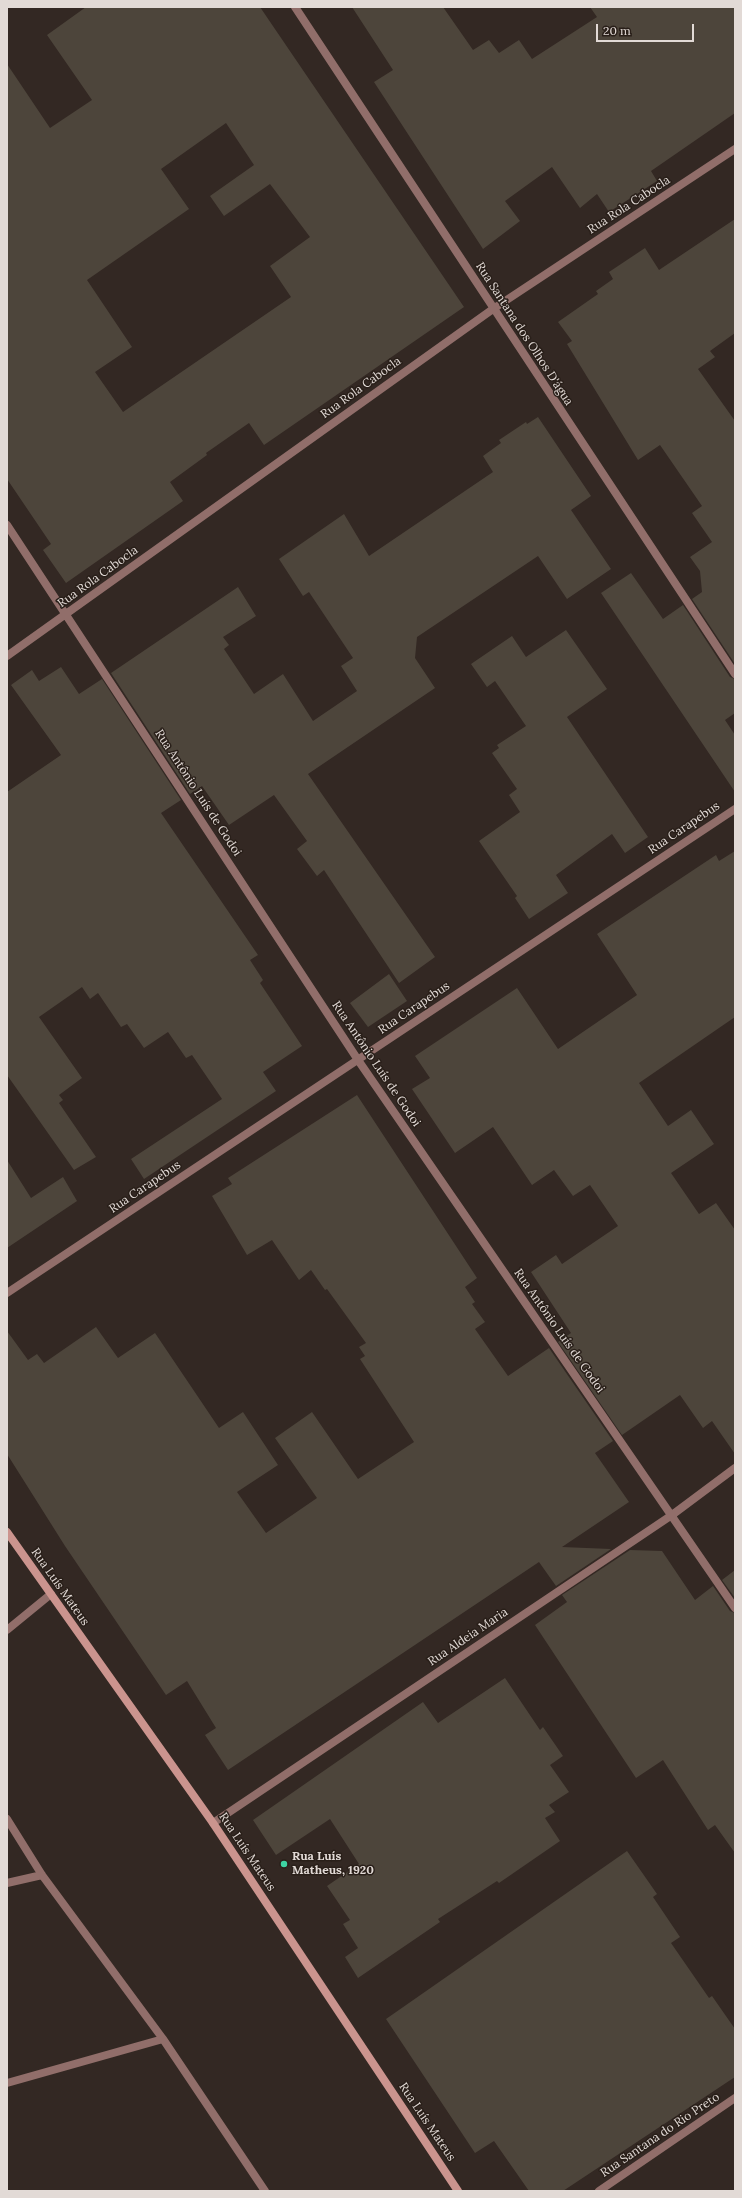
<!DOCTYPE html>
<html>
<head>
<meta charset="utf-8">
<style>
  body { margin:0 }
  #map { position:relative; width:742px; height:2198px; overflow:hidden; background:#332823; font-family:Lora,serif }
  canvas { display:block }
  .frame { position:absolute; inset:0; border:8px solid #e2dad6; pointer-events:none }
  .scale { position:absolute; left:596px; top:24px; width:98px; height:18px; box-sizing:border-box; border:2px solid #e2dad6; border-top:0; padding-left:5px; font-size:12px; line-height:14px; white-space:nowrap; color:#e2dad6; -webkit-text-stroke:3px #291f19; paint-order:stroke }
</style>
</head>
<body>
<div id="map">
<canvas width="742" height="2198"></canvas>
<div class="frame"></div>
<div class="scale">20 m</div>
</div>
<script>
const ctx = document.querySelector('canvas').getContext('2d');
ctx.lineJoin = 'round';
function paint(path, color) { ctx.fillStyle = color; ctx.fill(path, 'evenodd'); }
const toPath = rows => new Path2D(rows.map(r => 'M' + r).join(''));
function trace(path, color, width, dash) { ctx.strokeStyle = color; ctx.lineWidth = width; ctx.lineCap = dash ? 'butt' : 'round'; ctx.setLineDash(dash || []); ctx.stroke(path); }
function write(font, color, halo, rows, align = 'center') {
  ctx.font = font + ' Lora,serif'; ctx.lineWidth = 3; ctx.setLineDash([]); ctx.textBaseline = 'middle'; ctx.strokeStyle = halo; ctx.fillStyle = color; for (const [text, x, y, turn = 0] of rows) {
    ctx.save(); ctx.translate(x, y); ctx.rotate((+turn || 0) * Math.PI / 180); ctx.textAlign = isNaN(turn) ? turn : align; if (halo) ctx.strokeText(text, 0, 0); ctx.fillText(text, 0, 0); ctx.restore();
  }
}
paint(toPath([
  [86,7,260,7,464,307,264,445,249,423,206,453,207,455,170,482,183,501,66,583,43,550,51,544,7,479,7,64,50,128,92,100,47,35],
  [226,123,254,165,210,196,224,216,270,184,310,237,270,266,291,297,123,412,95,372,132,347,87,280,189,209,161,169],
  [352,7,443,7,473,50,489,40,499,53,519,40,532,59,597,17,590,7,735,7,735,113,651,171,657,181,609,212,597,194,580,208,552,167,505,201,520,221,483,249,374,82,393,70],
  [735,219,735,333,710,351,715,357,698,369,735,421,735,664,692,599,702,592,700,571,690,557,712,542,692,513,702,506,660,445,638,460,567,344,572,341,558,322,598,294,596,291,613,279,609,272,645,248,659,270],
  [538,417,591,496,571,510,611,569,567,599,538,556,417,637,415,658,435,688,308,774,435,957,399,983,324,870,317,876,297,849,307,841,274,795,229,825,202,786,190,794,111,673,238,587,256,616,223,637,229,645,224,649,254,694,283,674,313,721,357,691,341,666,353,658,309,592,303,596,279,559,344,514,369,556,493,472,483,456,501,443,499,440,526,422,527,424],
  [631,573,663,619,683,605,730,677,735,679,735,713,725,720,735,735,735,792,601,593],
  [566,630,607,689,567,717,648,837,625,853,612,834,556,875,568,893,529,919,515,898,517,896,479,841,520,812,509,795,517,789,492,753,499,748,497,745,526,726,495,681,487,687,471,664,512,636,526,657],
  [61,667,79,694,102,679,181,800,161,813,258,955,250,960,263,980,260,983,302,1046,263,1072,276,1091,144,1179,131,1159,222,1099,192,1055,186,1058,168,1032,144,1048,127,1024,121,1027,98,993,90,999,82,987,39,1017,82,1078,59,1095,63,1100,59,1103,96,1157,74,1170,7,1075,7,792,61,755,11,685,32,670,39,681],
  [735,851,735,1017,639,1083,668,1126,691,1110,714,1144,671,1173,699,1214,716,1203,735,1230,735,1454,712,1421,703,1428,680,1395,622,1435,558,1342,571,1333,531,1272,556,1255,562,1264,618,1226,590,1185,573,1196,554,1170,532,1185,493,1127,455,1153,412,1089,430,1078,415,1056,517,988,558,1049,637,995,597,934,716,855,719,861],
  [389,974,407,1001,368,1027,350,1003],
  [357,1095,477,1278,465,1287,475,1302,472,1304,485,1322,475,1329,508,1376,549,1348,613,1441,595,1453,629,1502,562,1547,611,1549,556,1586,539,1562,228,1770,205,1735,216,1728,187,1681,166,1695,65,1546,7,1454,7,1331,28,1360,37,1354,44,1363,96,1327,118,1358,155,1333,219,1428,243,1412,278,1465,237,1492,266,1533,317,1498,275,1438,312,1412,358,1479,414,1442,360,1359,365,1356,359,1347,366,1343,327,1289,325,1290,311,1270,299,1280,272,1240,247,1255,212,1196,232,1184,228,1178],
  [7,1160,31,1198,63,1177,77,1201,7,1248],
  [630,1550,662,1551,695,1600,713,1586,730,1611,735,1613,735,1853,715,1825,708,1830,663,1760,636,1778,535,1625,567,1602,562,1595],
  [735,1570,735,1598,722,1580],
  [505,1678,540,1730,543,1727,563,1756,550,1765,569,1792,549,1805,555,1812,545,1818,560,1841,499,1883,497,1881,438,1919,440,1922,358,1978,345,1957,358,1948,343,1924,350,1920,327,1886,359,1864,330,1819,276,1855,253,1820,423,1702,438,1723],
  [627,1851,657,1894,653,1897,680,1937,671,1943,709,1998,712,1996,735,2029,735,2077,563,2191,529,2191,494,2141,475,2153,386,2019]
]), '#4d453b');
trace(toPath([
  [295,7,735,674],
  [7,525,358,1060,735,1608],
  [7,656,493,309,735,149],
  [7,1293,735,809],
  [7,1630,51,1594],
  [7,1819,42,1875,163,2039,265,2191],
  [213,1823,672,1515,735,1468],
  [7,1883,42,1875],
  [7,2083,163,2039],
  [599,2191,735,2098]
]), '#916e6a', 8);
trace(toPath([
  [7,1532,213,1823,458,2191]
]), '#cb948e', 8);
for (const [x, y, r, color] of [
  [284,1864,4,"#3ed4a3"]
]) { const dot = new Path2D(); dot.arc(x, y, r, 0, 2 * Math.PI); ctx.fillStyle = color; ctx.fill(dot); trace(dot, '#291f19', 1.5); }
write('12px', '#e2dad6', '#291f19', [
  ["Rua Rola Cabocla",629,205,-33],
  ["Rua Santana dos Olhos D'água",524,334,57],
  ["Rua Rola Cabocla",361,388,-36],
  ["Rua Rola Cabocla",98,577,-36],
  ["Rua Antônio Luís de Godoi",198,793,57],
  ["Rua Carapebus",684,828,-34],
  ["Rua Carapebus",414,1008,-34],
  ["Rua Antônio Luís de Godoi",376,1064,56],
  ["Rua Carapebus",145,1187,-34],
  ["Rua Antônio Luís de Godoi",559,1331,55],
  ["Rua Luís Mateus",60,1587,55],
  ["Rua Aldeia Maria",468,1637,-34],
  ["Rua Luís Mateus",247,1852,56],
  ["Rua Luís Mateus",427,2122,56],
  ["Rua Santana do Rio Preto",660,2135,-34]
]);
write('bold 12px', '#e2dad6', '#291f19', [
  ["Rua Luís",292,1857],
  ["Matheus, 1920",292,1871]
], 'left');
</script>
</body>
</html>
